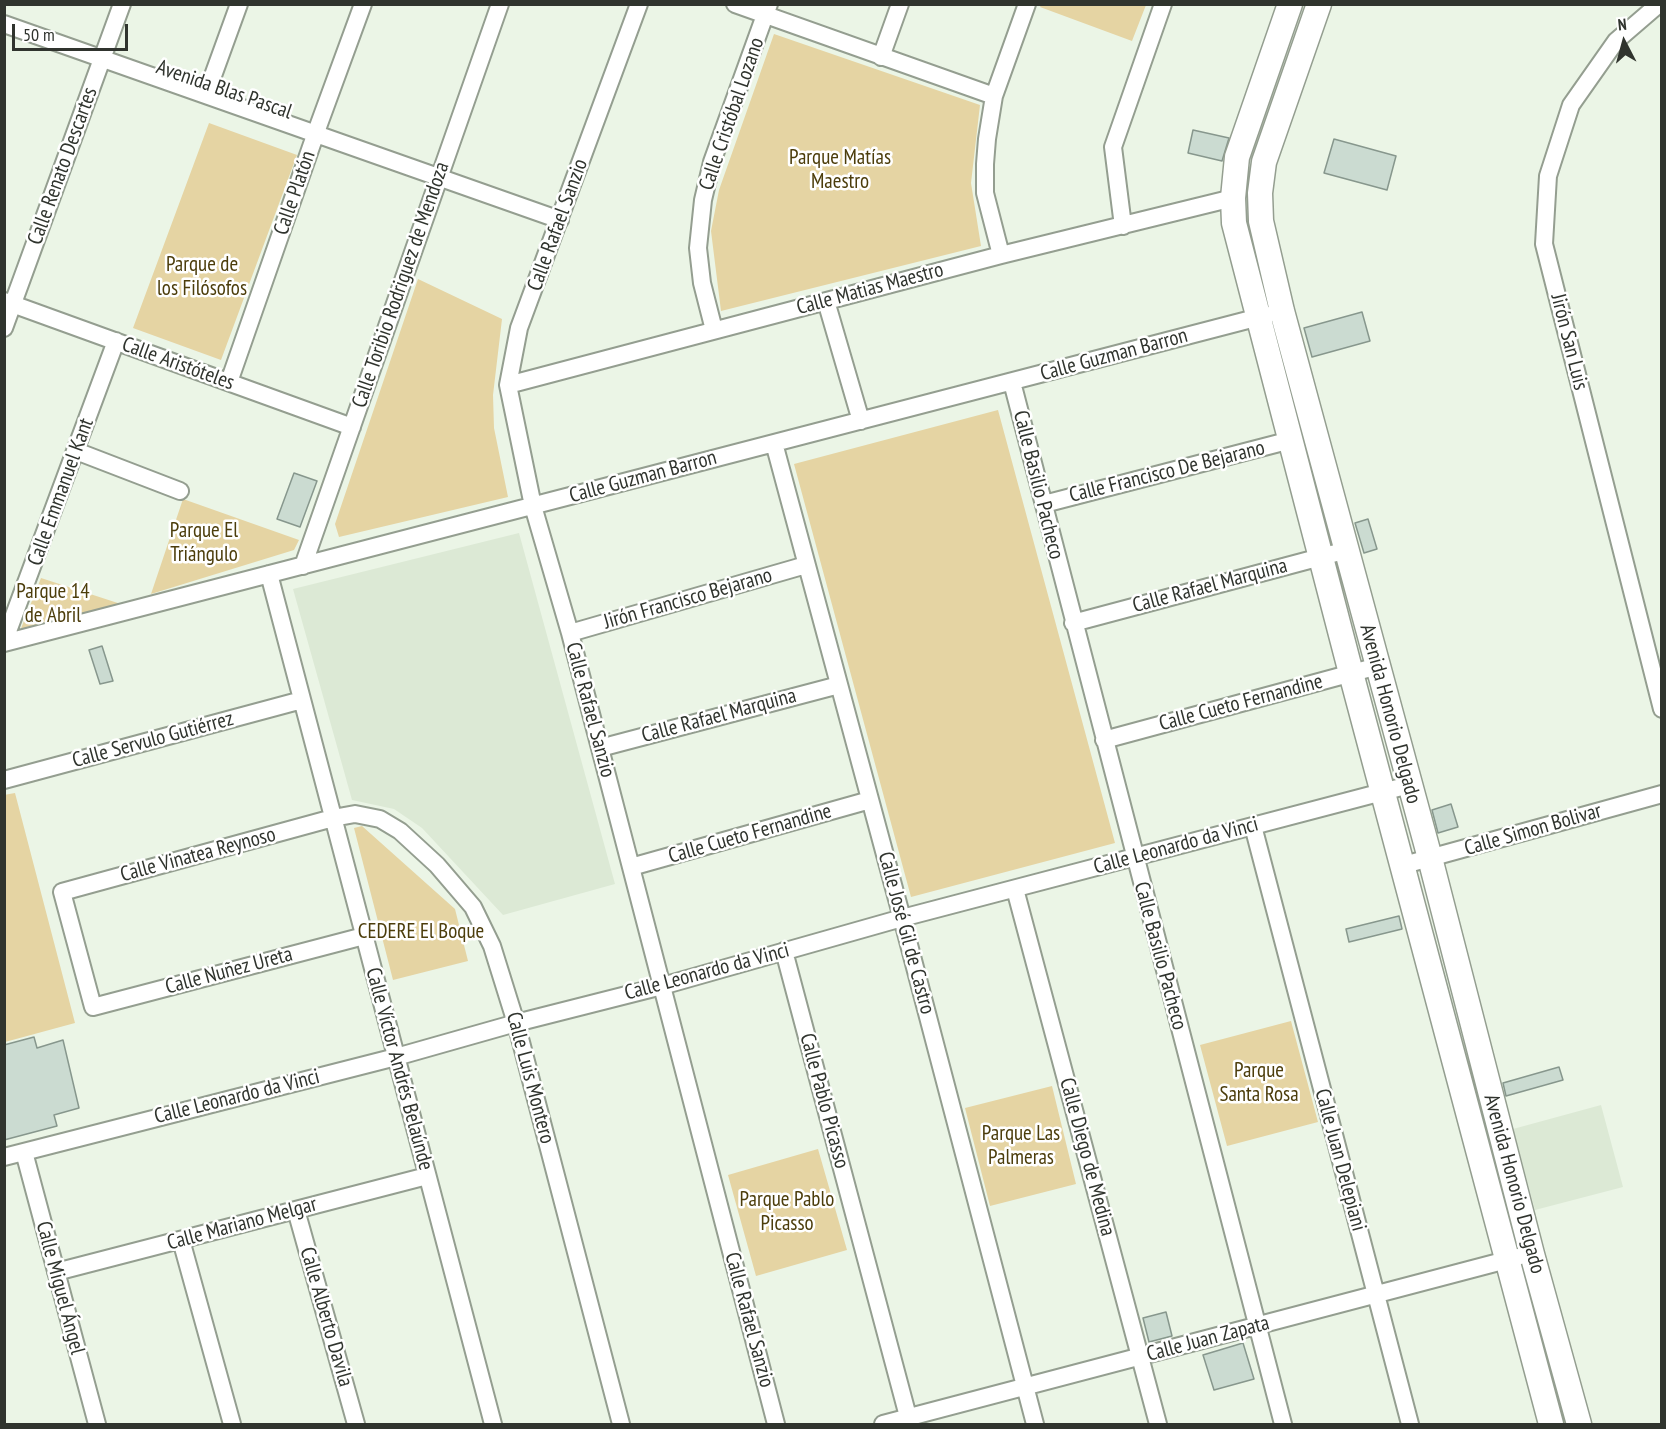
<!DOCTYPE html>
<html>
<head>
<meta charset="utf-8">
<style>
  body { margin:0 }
  #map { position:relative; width:1666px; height:1429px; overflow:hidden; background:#ebf5e6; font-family:"PT Sans Narrow",sans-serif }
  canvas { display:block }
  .frame { position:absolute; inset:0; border:6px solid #30342e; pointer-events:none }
  .north { position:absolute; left:1594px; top:12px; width:60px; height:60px; -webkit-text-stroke:4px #fff; paint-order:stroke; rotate:354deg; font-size:16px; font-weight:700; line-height:24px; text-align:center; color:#30342e }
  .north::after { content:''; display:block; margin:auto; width:21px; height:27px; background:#30342e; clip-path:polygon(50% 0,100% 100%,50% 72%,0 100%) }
  .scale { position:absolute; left:12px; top:24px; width:116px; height:27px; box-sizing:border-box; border:3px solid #30342e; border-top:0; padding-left:8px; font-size:18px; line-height:21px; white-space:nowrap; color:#30342e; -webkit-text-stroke:4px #fff; paint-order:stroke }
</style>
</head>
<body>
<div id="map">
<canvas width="1666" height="1429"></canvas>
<div class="frame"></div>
<div class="north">N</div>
<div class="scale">50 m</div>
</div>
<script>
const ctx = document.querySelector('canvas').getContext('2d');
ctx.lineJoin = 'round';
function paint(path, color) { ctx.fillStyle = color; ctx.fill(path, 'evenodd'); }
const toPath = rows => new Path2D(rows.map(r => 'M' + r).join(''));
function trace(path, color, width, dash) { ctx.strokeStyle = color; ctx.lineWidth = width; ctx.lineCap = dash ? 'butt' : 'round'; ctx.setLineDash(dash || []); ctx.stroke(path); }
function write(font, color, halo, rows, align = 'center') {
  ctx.font = font + ' "PT Sans Narrow",sans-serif'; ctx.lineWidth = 5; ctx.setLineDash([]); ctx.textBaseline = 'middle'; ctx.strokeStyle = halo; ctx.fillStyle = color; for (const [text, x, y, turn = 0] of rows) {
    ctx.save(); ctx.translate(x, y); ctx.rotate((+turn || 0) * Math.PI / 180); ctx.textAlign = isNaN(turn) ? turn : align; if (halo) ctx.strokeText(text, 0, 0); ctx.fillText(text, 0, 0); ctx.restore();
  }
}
paint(toPath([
  [519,533,615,884,503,915,422,828,394,809,352,800,293,589],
  [1601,1105,1623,1187,1535,1210,1513,1129]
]), '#dce9d5');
paint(toPath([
  [1041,5,1041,4,1146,5,1132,41,1040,7],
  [774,34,980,105,971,183,981,246,721,311,711,231,719,190],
  [209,123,297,155,221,360,133,328],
  [418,279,502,319,493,395,494,428,508,497,339,537,335,524],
  [998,410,1115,843,911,897,794,464],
  [183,499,299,540,294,550,151,594],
  [41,578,127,606,18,636],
  [15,793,75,1023,5,1042,4,795],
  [362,826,455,909,468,961,393,980,354,828],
  [1291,1021,1318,1122,1227,1146,1200,1045],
  [1052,1086,1076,1184,990,1206,965,1108],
  [818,1149,847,1250,756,1276,728,1175]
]), '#e5d4a3');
const building = toPath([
  [1193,130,1229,138,1222,161,1188,153,1193,130],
  [1334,139,1396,156,1387,190,1324,173,1334,139],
  [1362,312,1370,341,1312,357,1304,328,1362,312],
  [294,473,317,481,300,527,277,519,294,473],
  [1368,519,1377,549,1364,553,1355,523,1368,519],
  [102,646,113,681,100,684,89,650,102,646],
  [1451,804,1458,827,1438,833,1432,810,1451,804],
  [1399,916,1402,929,1349,942,1346,929,1399,916],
  [34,1037,37,1048,63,1040,79,1108,54,1115,57,1126,4,1140,4,1045,34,1037],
  [1559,1067,1563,1080,1506,1096,1503,1083,1559,1067],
  [1166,1312,1172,1336,1149,1342,1143,1318,1166,1312],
  [1243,1343,1254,1379,1214,1390,1203,1355,1243,1343]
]);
paint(building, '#cbdbd1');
trace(building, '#87978d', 1.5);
const street = toPath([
  [639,4,519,328,508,385,533,506,570,633,776,1424],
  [735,4,994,96],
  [1659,4,1616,41,1571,105,1548,176,1544,244,1662,709],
  [4,24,560,220],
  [881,57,900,4],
  [206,95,239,4],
  [1123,226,1113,147,1163,4],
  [1001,255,985,193,985,164,987,139,994,96,1027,4],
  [4,301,352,427],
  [826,301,861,421],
  [4,328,122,4],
  [714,330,702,283,698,248,703,200,712,162,769,4],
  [229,382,319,124,363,4],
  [1012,382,1283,1424],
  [508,385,1001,255,1233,198],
  [774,443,902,918,1035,1424],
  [76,451,180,491],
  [1044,504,1291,440],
  [303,566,500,4],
  [269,574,493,1424],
  [1073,623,1347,550],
  [570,633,806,565],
  [4,642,116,341],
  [4,643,1267,315],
  [1104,740,1378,666],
  [600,748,839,685],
  [4,780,302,700],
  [1253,826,1410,1424],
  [1404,865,1662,794],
  [631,867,870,800],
  [1015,889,1158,1424],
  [364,936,93,1007,62,892,333,818,355,814,380,819,400,831,437,865,473,907,492,946,516,1023,621,1424],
  [784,951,910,1424],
  [24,1152,97,1424],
  [4,1157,396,1057,516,1023,662,986,902,918,1409,785],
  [296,1210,356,1424],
  [181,1240,232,1424],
  [56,1272,427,1176],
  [883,1424,1518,1257]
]);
const secondary = toPath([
  [1290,4,1237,157,1233,198,1234,223,1351,673,1551,1424],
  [1319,4,1264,162,1260,193,1261,221,1282,311,1430,858,1532,1254,1579,1424]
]);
trace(street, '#949e90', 20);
trace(secondary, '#949e90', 27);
trace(street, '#fff', 16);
trace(secondary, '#fff', 24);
write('21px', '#30342e', '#fff', [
  ["Avenida Blas Pascal",224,90,19],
  ["Calle Cristóbal Lozano",732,114,-71],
  ["Calle Renato Descartes",63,166,-70],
  ["Calle Platón",295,193,-71],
  ["Calle Rafael Sanzio",558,225,-70],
  ["Calle Toribio Rodriguez de Mendoza",401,285,-71],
  ["Calle Matias Maestro",870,289,-15],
  ["Jirón San Luis",1569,342,76],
  ["Calle Guzman Barron",1114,355,-15],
  ["Calle Aristóteles",178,364,20],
  ["Calle Francisco De Bejarano",1167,472,-14],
  ["Calle Guzman Barron",643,477,-15],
  ["Calle Basilio Pacheco",1038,485,76],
  ["Calle Emmanuel Kant",61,492,-70],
  ["Calle Rafael Marquina",1210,586,-15],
  ["Jirón Francisco Bejarano",688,599,-16],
  ["Calle Cueto Fernandine",1241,703,-15],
  ["Calle Rafael Sanzio",590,710,75],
  ["Avenida Honorio Delgado",1390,714,75],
  ["Calle Rafael Marquina",719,716,-15],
  ["Calle Servulo Gutiérrez",153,740,-15],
  ["Calle Simon Bolivar",1533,830,-16],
  ["Calle Cueto Fernandine",750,834,-16],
  ["Calle Leonardo da Vinci",1176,846,-15],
  ["Calle Vinatea Reynoso",198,855,-15],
  ["Calle José Gil de Castro",906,933,75],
  ["Calle Basilio Pacheco",1160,956,75],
  ["Calle Nuñez Ureta",229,971,-15],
  ["Calle Leonardo da Vinci",707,972,-15],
  ["Calle Víctor Andrés Belaúnde",399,1069,75],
  ["Calle Luis Montero",530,1078,75],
  ["Calle Leonardo da Vinci",237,1097,-14],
  ["Calle Pablo Picasso",824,1101,75],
  ["Calle Diego de Medina",1087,1157,75],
  ["Calle Juan Delepiani",1340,1160,75],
  ["Avenida Honorio Delgado",1514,1184,75],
  ["Calle Mariano Melgar",242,1224,-15],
  ["Calle Miguel Ángel",60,1288,75],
  ["Calle Alberto Davila",326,1317,74],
  ["Calle Rafael Sanzio",749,1320,75],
  ["Calle Juan Zapata",1208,1339,-15]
]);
write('21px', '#4c3d0b', '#fff', [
  ["Parque Matías",840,158],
  ["Maestro",840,182],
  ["Parque de",202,265],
  ["los Filósofos",202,289],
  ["Parque El",204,531],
  ["Triángulo",204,555],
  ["Parque 14",53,592],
  ["de Abril",53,616],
  ["CEDERE El Boque",421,932],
  ["Parque",1259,1071],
  ["Santa Rosa",1259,1095],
  ["Parque Las",1021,1134],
  ["Palmeras",1021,1158],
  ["Parque Pablo",787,1200],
  ["Picasso",787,1224]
]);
</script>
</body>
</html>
